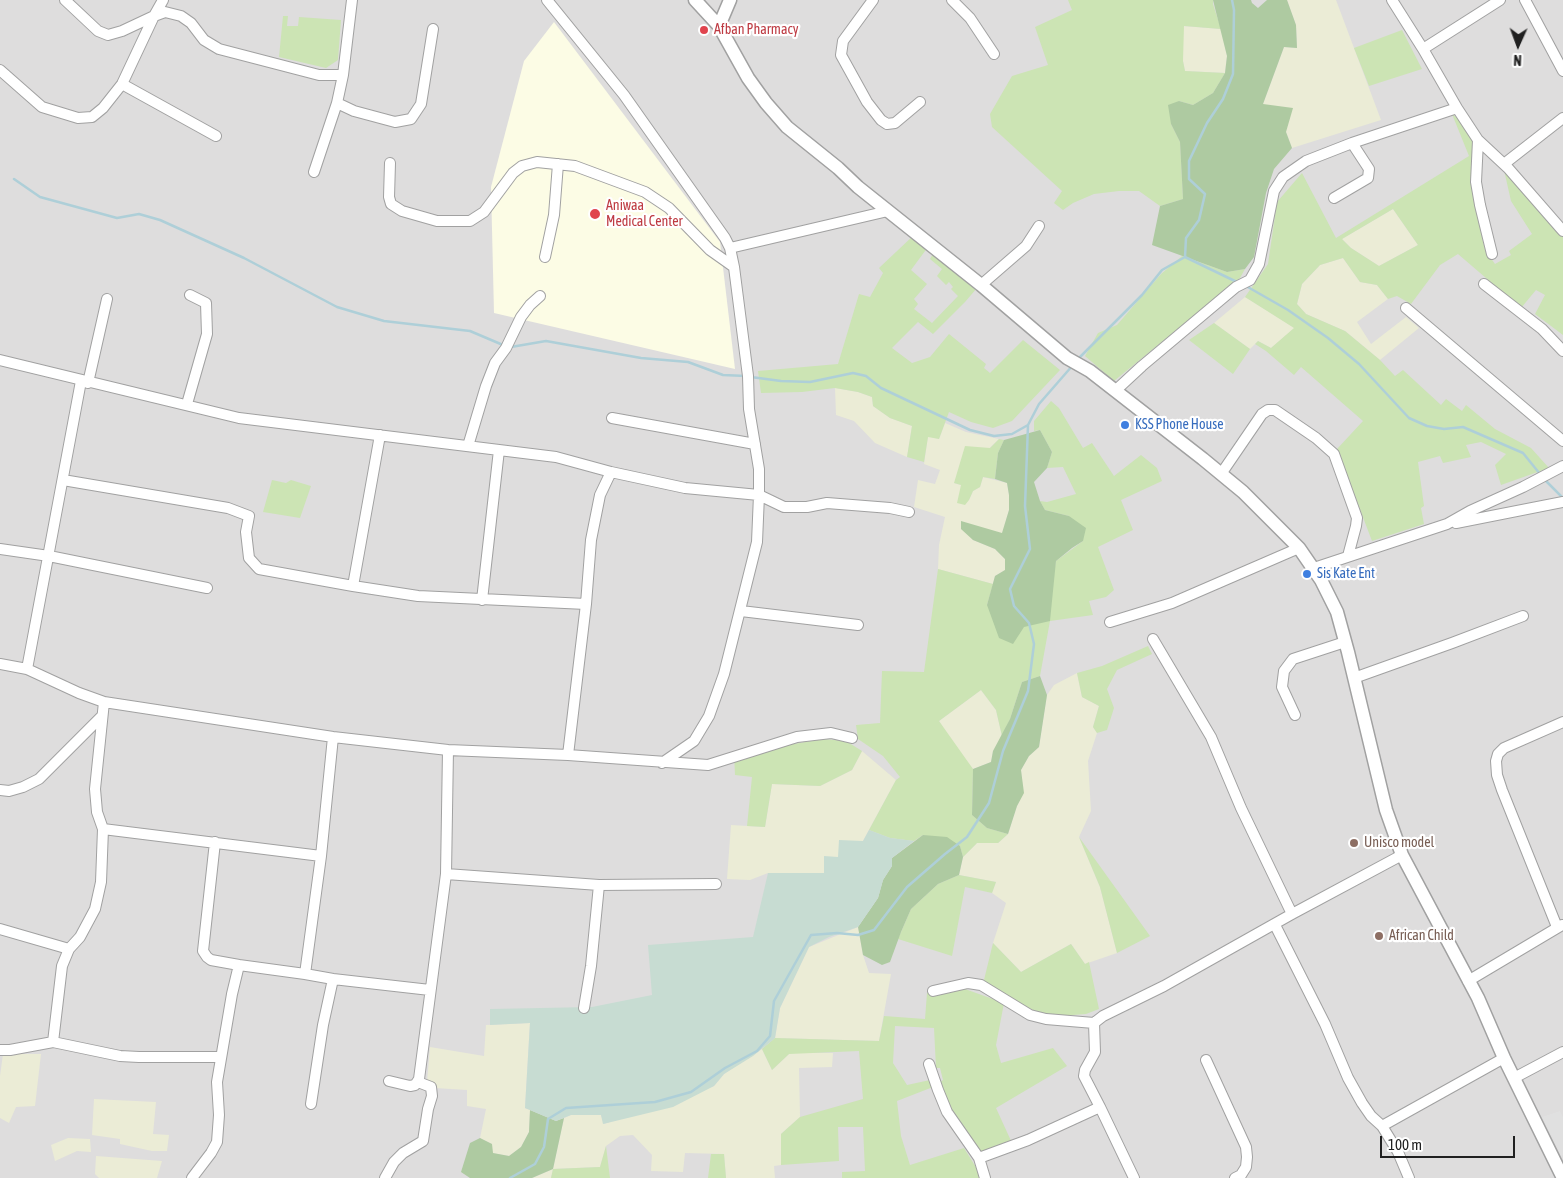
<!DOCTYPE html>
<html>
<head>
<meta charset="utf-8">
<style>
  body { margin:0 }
  #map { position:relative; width:1563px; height:1178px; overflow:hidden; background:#f0ede8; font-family:"Asap Condensed",sans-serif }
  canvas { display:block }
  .north { position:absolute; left:1493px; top:20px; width:50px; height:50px; -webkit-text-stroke:4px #fff; paint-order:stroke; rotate:182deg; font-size:14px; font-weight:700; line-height:20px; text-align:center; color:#202020 }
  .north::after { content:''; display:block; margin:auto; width:18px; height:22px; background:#202020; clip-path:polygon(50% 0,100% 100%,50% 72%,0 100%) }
  .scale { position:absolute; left:1380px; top:1136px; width:135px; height:22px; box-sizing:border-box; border:2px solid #202020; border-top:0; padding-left:6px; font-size:15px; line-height:18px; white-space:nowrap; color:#202020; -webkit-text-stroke:4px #fff; paint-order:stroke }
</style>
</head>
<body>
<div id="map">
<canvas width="1563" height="1178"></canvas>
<div class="north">N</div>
<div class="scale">100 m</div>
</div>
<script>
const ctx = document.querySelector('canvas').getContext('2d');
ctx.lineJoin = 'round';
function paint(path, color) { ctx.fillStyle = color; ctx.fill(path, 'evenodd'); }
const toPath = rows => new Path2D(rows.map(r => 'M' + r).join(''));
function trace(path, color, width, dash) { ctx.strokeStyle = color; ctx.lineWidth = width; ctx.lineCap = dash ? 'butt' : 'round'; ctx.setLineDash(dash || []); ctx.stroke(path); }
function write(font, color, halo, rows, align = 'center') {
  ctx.font = font + ' "Asap Condensed",sans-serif'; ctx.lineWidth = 4.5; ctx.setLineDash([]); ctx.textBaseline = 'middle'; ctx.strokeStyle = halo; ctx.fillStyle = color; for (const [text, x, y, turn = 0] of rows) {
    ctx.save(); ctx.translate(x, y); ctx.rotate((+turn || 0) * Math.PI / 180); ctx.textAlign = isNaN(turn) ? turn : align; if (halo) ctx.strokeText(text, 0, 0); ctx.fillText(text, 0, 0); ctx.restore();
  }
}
paint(toPath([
  [0,0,1563,0,1563,1178,0,1178]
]), '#dedddd');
paint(toPath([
  [554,22,720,242,735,369,494,313,491,187,524,61]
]), '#fcfce5');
paint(toPath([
  [1287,0,1336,0,1381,120,1292,148,1286,132,1263,104,1284,47,1297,48,1296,25],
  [1183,26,1221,29,1227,56,1225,73,1185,71,1183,61],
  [1393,209,1418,245,1379,266,1351,248,1342,239],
  [1343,258,1360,282,1377,285,1388,299,1357,322,1371,344,1406,317,1419,328,1380,360,1345,331,1306,314,1297,304,1302,284,1320,265],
  [1245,297,1295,328,1271,348,1258,341,1250,349,1214,323],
  [835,388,858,392,872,397,873,406,890,418,912,426,907,457,875,443,854,421,836,415],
  [945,423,966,432,999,439,954,483,961,485,969,500,973,491,980,487,983,477,1007,483,1009,495,1009,510,1002,534,961,522,973,540,995,549,1005,559,1005,570,995,576,993,584,938,569,939,545,945,517,914,507,918,480,935,484,940,470,924,464,928,436,939,439],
  [1077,673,1082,697,1099,706,1093,727,1097,733,1088,761,1091,811,1079,837,1100,887,1117,953,1085,964,1071,944,1021,972,993,943,1006,903,992,893,996,882,959,875,963,857,977,843,998,843,1008,834,1017,806,1023,793,1021,770,1029,756,1039,747,1047,695,1054,685],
  [981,690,996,710,1002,736,993,751,991,762,973,769,955,747,939,721],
  [862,751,896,780,863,841,838,857,824,873,768,873,750,880,727,879,731,825,765,827,772,784,820,786,852,770],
  [858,927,863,955,869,973,891,974,879,1041,775,1038,780,1008,809,947],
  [530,1023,525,1108,530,1110,529,1132,521,1147,509,1156,492,1153,492,1144,480,1138,486,1109,467,1106,467,1090,435,1088,427,1082,430,1047,484,1056,486,1025],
  [762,1049,772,1070,790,1053,833,1053,832,1067,799,1068,800,1117,781,1134,781,1165,774,1166,775,1178,726,1178,724,1154,685,1153,683,1172,651,1171,652,1155,633,1135,620,1136,606,1146,600,1167,553,1169,551,1178,532,1178,553,1169,564,1118,571,1115,601,1115,604,1124,714,1086,724,1074],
  [3,1054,41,1054,35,1106,16,1107,9,1123,0,1118,0,1076],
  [94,1099,156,1102,153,1134,169,1135,167,1151,152,1151,120,1144,120,1139,92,1135],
  [68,1138,90,1139,91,1152,77,1151,55,1161,51,1145],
  [96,1156,162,1161,157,1178,99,1178,95,1174]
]), '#ebecd6');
paint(toPath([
  [1068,0,1213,0,1213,4,1221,29,1184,26,1183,61,1185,71,1225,73,1213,93,1193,105,1179,101,1171,124,1180,142,1183,199,1160,206,1139,191,1119,191,1094,194,1073,203,1063,210,1054,203,1062,191,992,127,990,114,1012,76,1048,65,1035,27,1072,10],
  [283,16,288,16,287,26,298,26,299,17,341,20,338,60,326,68,279,57],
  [1402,30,1422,69,1369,86,1354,48],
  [1452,114,1459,119,1476,142,1473,197,1485,250,1495,264,1511,255,1509,251,1532,234,1511,201,1504,170,1563,237,1563,335,1535,314,1545,295,1536,290,1521,308,1458,254,1440,265,1411,304,1397,296,1388,299,1377,285,1360,282,1343,258,1320,265,1302,284,1297,304,1306,314,1345,331,1380,360,1395,376,1403,370,1441,405,1446,399,1462,411,1466,405,1495,429,1531,448,1549,468,1501,485,1495,465,1506,454,1481,442,1466,445,1471,457,1443,463,1440,456,1418,462,1424,506,1421,508,1424,524,1372,541,1337,449,1363,421,1301,367,1294,375,1266,351,1255,344,1258,341,1271,348,1294,328,1245,297,1268,264,1277,202,1302,173,1336,238,1469,156],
  [1393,209,1418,245,1379,266,1351,248,1342,239],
  [914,235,928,247,911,270,927,284,914,299,918,304,914,309,932,323,958,296,951,289,953,287,949,282,946,285,937,276,942,269,930,259,934,252,977,288,965,302,933,334,918,322,892,348,912,363,930,357,949,334,986,364,984,368,990,373,1023,340,1060,370,1012,421,993,428,971,422,949,412,939,439,928,437,924,462,907,457,912,426,890,418,873,406,872,397,858,392,835,388,802,392,761,393,758,371,838,364,859,294,870,297,883,273,879,268],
  [1182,256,1227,272,1245,269,1240,278,1114,381,1085,356,1098,333,1117,325,1161,274],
  [1214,323,1250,349,1233,374,1189,340],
  [1051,401,1059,408,1083,448,1092,443,1114,476,1141,455,1157,468,1162,481,1121,500,1133,530,1098,547,1114,590,1106,597,1089,601,1093,615,1050,621,1040,676,1022,682,1010,719,1002,736,996,710,981,690,939,721,973,769,972,815,987,828,1008,834,998,843,977,843,963,857,960,846,923,835,914,841,890,838,869,830,896,780,900,777,883,756,858,739,856,725,880,723,882,671,924,672,938,569,993,584,987,605,1053,579,1056,561,1083,541,1069,516,1045,510,1040,501,1047,502,1076,494,1063,467,1047,468,1052,452,1040,430,1034,431,1034,421],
  [999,439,1004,440,998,453,995,479,983,477,980,487,973,491,969,500,965,505,957,503,961,485,954,483,965,446,990,448],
  [272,480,286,483,291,480,311,486,300,518,263,512],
  [1148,646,1152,654,1117,670,1107,689,1114,708,1107,730,1097,733,1093,727,1099,706,1082,697,1077,673,1102,666],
  [823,739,846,741,862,751,852,770,820,786,772,784,765,827,747,826,752,777,735,775,734,754],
  [1079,837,1150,936,1117,953,1100,887],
  [959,875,996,882,992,893,965,887,952,956,898,939,911,909,938,884],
  [993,943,1021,972,1071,944,1085,964,1089,962,1099,1009,1086,1014,1059,1016,1035,1011,983,984],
  [935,988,965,989,1004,1003,996,1045,1001,1063,1053,1048,1067,1066,996,1108,1012,1143,982,1155,938,1098,940,1082,943,1080,940,1068,936,1068,934,1028,895,1026,893,1063,907,1085,930,1080,933,1087,897,1101,901,1136,910,1165,964,1148,979,1172,980,1178,842,1178,842,1172,865,1171,863,1127,838,1127,839,1161,781,1165,781,1134,800,1117,863,1099,859,1051,789,1054,772,1070,762,1049,775,1038,879,1041,884,1016,925,1019,927,993],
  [606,1146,610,1178,551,1178,553,1169,600,1167],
  [711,1154,724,1154,726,1178,708,1178]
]), '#cce4b4');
paint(toPath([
  [1213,0,1251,0,1252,3,1258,8,1267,0,1287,0,1296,25,1297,48,1284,47,1263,104,1293,108,1286,132,1292,148,1274,169,1266,193,1254,257,1245,269,1227,272,1152,245,1160,206,1183,199,1180,142,1171,124,1168,105,1179,101,1193,105,1213,93,1225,73,1227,56],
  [1040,430,1052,452,1047,468,1034,482,1040,501,1045,510,1069,516,1086,528,1083,541,1072,548,1056,561,1050,621,1024,627,1013,644,999,638,987,605,995,576,1005,570,1005,559,995,549,973,540,961,529,961,521,1002,533,1009,510,1009,495,1007,483,995,479,998,453,1004,440],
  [1040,676,1047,695,1039,747,1029,756,1021,770,1024,793,1017,806,1008,834,987,828,972,815,973,769,991,762,993,751,1010,719,1022,682],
  [923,835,947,837,960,846,963,857,959,875,938,884,911,909,901,932,890,962,882,965,863,955,858,927,878,898,883,880,892,866,892,858],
  [530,1110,556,1121,564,1118,553,1169,532,1178,470,1178,461,1172,470,1143,480,1138,492,1144,493,1153,509,1156,521,1147,529,1132]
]), '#aecaa1');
paint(toPath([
  [869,830,890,838,914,841,892,858,892,866,883,880,878,898,858,927,829,937,809,947,780,1008,775,1038,753,1056,724,1074,714,1086,673,1107,603,1124,601,1115,571,1115,556,1121,525,1108,530,1023,490,1025,490,1009,592,1007,652,995,648,945,753,937,768,873,824,873,824,856,838,857,839,840,863,841]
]), '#c7dcd2');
paint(toPath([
  [1560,1111,1563,1117,1563,1155,1561,1156,1542,1117]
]), '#e0e0e0');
trace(toPath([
  [14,179,40,197,117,218,139,214,160,220,244,258,337,307,384,321,470,331,503,345],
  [1185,257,1239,283],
  [1246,286,1288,310,1328,338,1359,364,1409,418,1427,426,1444,429,1463,427,1523,453,1540,474],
  [511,347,546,341,641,358,688,362,723,375,746,376],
  [1078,359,1142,295,1162,270,1185,257,1186,238,1199,220,1205,194,1189,179,1189,161,1207,123,1223,99,1233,74,1234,10,1232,0],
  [751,377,781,381,810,382,853,373,866,376,881,388,970,430,994,436,1012,434,1028,425],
  [1543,478,1563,498],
  [510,1178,535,1164,544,1147,548,1119,566,1108,655,1102,691,1092,725,1068,757,1051,770,1036,774,1001,811,935,837,933,858,935,874,930,907,887,945,854,967,837,989,803,1003,751,1028,691,1034,644,1029,623,1014,606,1010,589,1030,549,1025,506,1028,425,1039,404,1073,365]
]), '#aecfd8', 2.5);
const minor = toPath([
  [65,0,98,31,108,35,122,31,154,16,163,0],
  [547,0,624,95,725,238,730,248,734,267,748,376,749,409,759,469,759,495,757,542,724,674,709,716,694,741,662,763],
  [873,0,843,41,841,55,867,102,881,120,887,124,895,123,920,102],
  [952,0,970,18,994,54],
  [1392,0,1423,49,1457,108,1478,140,1508,168,1563,231],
  [1525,0,1563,71],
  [1423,49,1500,0],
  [0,70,42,107,78,118,92,117,103,108,122,84,154,16,165,12,181,16,191,23,204,40,219,49,319,75,343,75],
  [122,84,216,136],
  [337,103,354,111,395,122,411,119,421,104,433,29],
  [1478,140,1476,182,1480,205,1492,254],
  [390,163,389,197,391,204,402,211,437,221,470,221,484,212,513,173,522,166,537,162,575,166,645,192,669,208,710,250,734,267],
  [1504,164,1563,118],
  [314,172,337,103,343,75,352,0],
  [1334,198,1368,178,1369,169,1352,143],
  [730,248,888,211],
  [545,257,554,215,558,164],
  [1484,284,1542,329,1563,351],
  [981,285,1026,246,1039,226],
  [1406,308,1563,441],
  [0,360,239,418,556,457,611,472,685,488,759,495,784,507,807,507,827,503,890,508,909,512],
  [88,383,107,299],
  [1115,391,1142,366,1236,287,1250,280,1259,264,1274,191,1283,177,1306,161,1352,143,1457,108],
  [187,404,207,334,206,303,190,295],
  [612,418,755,444],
  [468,446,486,386,495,363,506,348,521,317,530,305,540,296],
  [1221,474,1262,414,1268,410,1275,410,1316,438,1334,454,1357,518,1356,526,1348,556],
  [63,480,228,508,249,516,246,532,249,558,259,569,353,586,418,596,586,604],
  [1456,523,1563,502],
  [0,549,49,556,207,588],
  [1314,568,1447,524,1470,511,1523,487,1563,466],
  [353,586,380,435],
  [482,600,499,450],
  [741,611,858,625],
  [1110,622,1172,603,1299,548],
  [1153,639,1211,737,1241,808,1292,914],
  [0,664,27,669,79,693,104,702,333,737,448,750,568,755,708,765,797,737,831,733,852,738],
  [27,669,81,381],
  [1354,678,1452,643,1523,616],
  [1295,715,1282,687,1284,671,1293,659,1345,642],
  [568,755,586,604,591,540,600,495,611,472],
  [0,790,9,791,23,787,39,779,102,716],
  [103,829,321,856],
  [215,842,203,951,207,957,211,960,239,965],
  [446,874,599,885,716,884],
  [1275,925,1325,1024,1348,1078,1362,1103,1371,1116,1382,1126,1398,1152,1409,1178],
  [1557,927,1502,790,1497,775,1496,761,1498,754,1504,748,1563,722],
  [0,929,69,949],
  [305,974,333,979,430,990],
  [1468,981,1562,925],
  [933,991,968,983,981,985,1030,1015,1046,1019,1094,1023,1095,1052,1085,1070,1084,1076,1100,1107,1134,1178],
  [584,1008,591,966,599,885],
  [1094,1023,1103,1016,1164,986,1292,914,1402,855],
  [53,1042,62,966,69,949,80,937,95,909,101,882,103,829,97,812,95,789,104,702],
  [0,1050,10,1050,53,1042,120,1056,139,1057,221,1057],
  [1206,1060,1246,1147,1247,1157,1246,1167,1241,1175,1235,1178],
  [929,1064,938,1090,947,1112,979,1158,985,1178],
  [1514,1078,1563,1052],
  [389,1081,410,1086,415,1085,419,1079,446,874,448,750],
  [311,1104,323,1025,333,979],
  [1382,1126,1504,1058],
  [979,1158,1028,1140,1100,1107],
  [192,1178,211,1153,217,1142,219,1115,217,1082,232,994,239,965,305,974,321,856,333,737],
  [385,1178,394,1162,403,1153,423,1141,428,1109,432,1096,431,1087,418,1082]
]);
const tertiary = toPath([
  [695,0,719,26,748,78,766,103,787,127,838,168,858,187,981,285,1067,358,1090,371,1203,459,1243,492,1299,548,1321,580,1337,612,1348,652,1386,810,1402,855,1478,998,1504,1058,1563,1178],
  [719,26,730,0]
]);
trace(minor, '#a1a1a1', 12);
trace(tertiary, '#a1a1a1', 15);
trace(minor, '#fff', 10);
trace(tertiary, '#fff', 12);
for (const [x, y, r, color] of [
  [704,30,5,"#e0444e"],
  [595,214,6,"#e0444e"],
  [1125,425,5,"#3f7fe0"],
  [1307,574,5,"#3f7fe0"],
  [1354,843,5,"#8d6e63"],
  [1379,936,5,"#8d6e63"]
]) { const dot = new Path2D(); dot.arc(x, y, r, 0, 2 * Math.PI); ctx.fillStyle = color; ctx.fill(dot); trace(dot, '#fff', 2); }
write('14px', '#be3a42', '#fff', [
  ["Afban Pharmacy",714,30],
  ["Aniwaa",606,206],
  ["Medical Center",606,222]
], 'left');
write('14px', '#366cbe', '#fff', [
  ["KSS Phone House",1135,425],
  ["Sis Kate Ent",1317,574]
], 'left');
write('14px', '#785e54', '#fff', [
  ["Unisco model",1364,843],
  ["African Child",1389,936]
], 'left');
</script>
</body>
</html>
